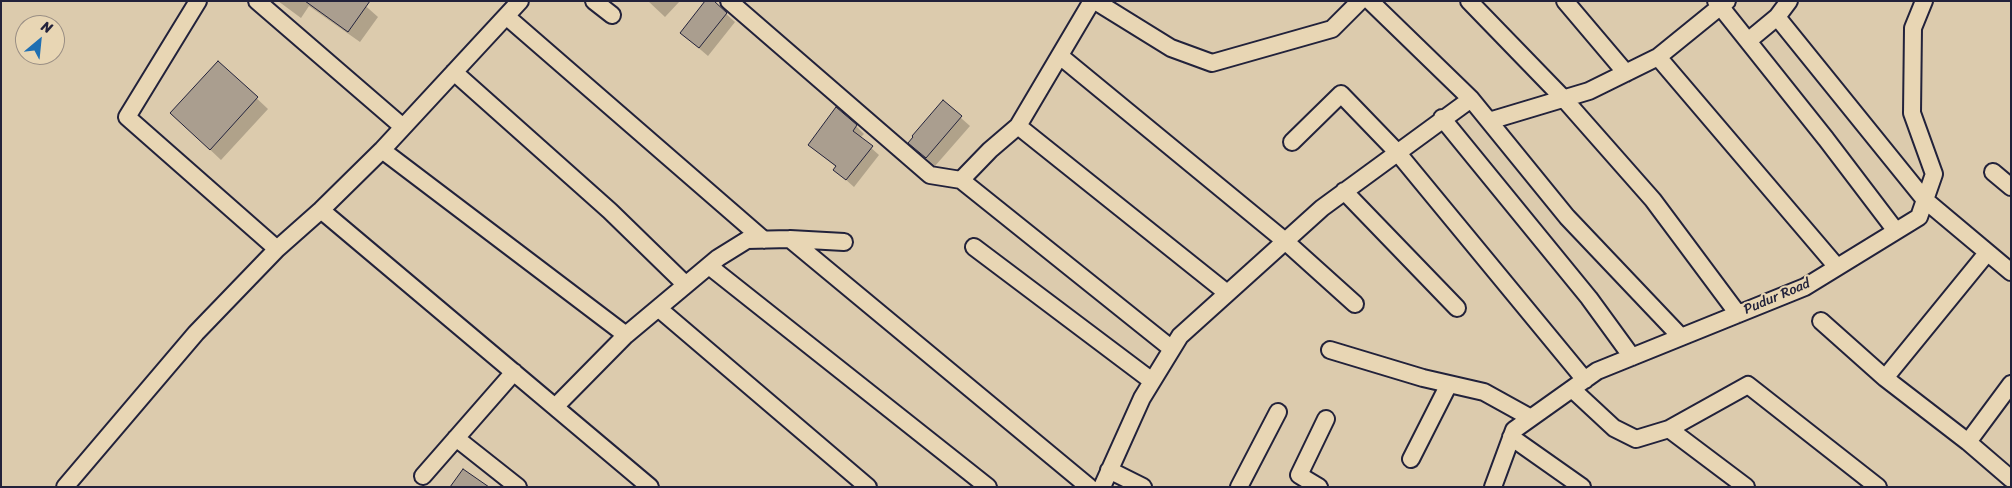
<!DOCTYPE html>
<html>
<head>
<meta charset="utf-8">
<style>
  body { margin:0 }
  #map { position:relative; width:2012px; height:488px; overflow:hidden; background:#dccbad; font-family:Sriracha,sans-serif }
  canvas { display:block }
  .frame { position:absolute; inset:0; border:2px solid #22223b; pointer-events:none }
  .north { position:absolute; left:15px; top:15px; width:50px; height:50px; box-sizing:border-box; background:#e8d6b4; border:1px solid #998e84; border-radius:50%; rotate:28deg; font-size:14px; font-weight:700; line-height:20px; text-align:center; color:#22223b }
  .north::after { content:''; display:block; margin:auto; width:18px; height:22px; background:#1f6fb2; clip-path:polygon(50% 0,100% 100%,50% 72%,0 100%) }
</style>
</head>
<body>
<div id="map">
<canvas width="2012" height="488"></canvas>
<div class="frame"></div>
<div class="north">N</div>
</div>
<script>
const ctx = document.querySelector('canvas').getContext('2d');
ctx.lineJoin = 'round';
function paint(path, color) { ctx.fillStyle = color; ctx.fill(path, 'evenodd'); }
const toPath = rows => new Path2D(rows.map(r => 'M' + r).join(''));
function trace(path, color, width, dash) { ctx.strokeStyle = color; ctx.lineWidth = width; ctx.lineCap = dash ? 'butt' : 'round'; ctx.setLineDash(dash || []); ctx.stroke(path); }
function write(font, color, halo, rows, align = 'center') {
  ctx.font = font + ' Sriracha,sans-serif'; ctx.lineWidth = 4; ctx.setLineDash([]); ctx.textBaseline = 'middle'; ctx.strokeStyle = halo; ctx.fillStyle = color; for (const [text, x, y, turn = 0] of rows) {
    ctx.save(); ctx.translate(x, y); ctx.rotate((+turn || 0) * Math.PI / 180); ctx.textAlign = isNaN(turn) ? turn : align; if (halo) ctx.strokeText(text, 0, 0); ctx.fillText(text, 0, 0); ctx.restore();
  }
}
paint(toPath([
  [278,1,360,1,378,17,360,42,309,6,301,18],
  [648,1,680,1,665,17],
  [712,1,735,22,708,56,681,33],
  [218,62,268,109,221,160,183,124],
  [943,102,970,126,935,166,918,151],
  [856,126,864,134,860,138,879,155,854,187,835,170,836,167,809,145]
]), '#0003');
const building = toPath([
  [305,1,370,1,348,32,305,1],
  [705,1,714,1,727,13,699,48,680,33,705,1],
  [218,61,258,97,210,150,170,113,218,61],
  [943,100,962,116,926,158,908,143,913,137,912,136,943,100],
  [836,107,857,125,853,131,873,146,846,180,833,170,836,166,808,145,836,107],
  [463,469,489,487,450,487,463,469]
]);
paint(building, '#aa9e8f');
trace(building, '#22223b', 1);
const minor = toPath([
  [198,1,127,117,277,249],
  [257,1,403,127],
  [594,1,612,15],
  [729,1,930,175,961,180,990,150,1018,126,1092,1],
  [1095,1,1171,48,1212,63,1332,29,1360,1],
  [1370,1,1471,99,1567,217,1681,337],
  [1469,1,1564,99,1653,200,1738,314],
  [1565,1,1626,73],
  [1716,1,1826,139,1896,231],
  [506,16,764,240],
  [1777,17,1789,1],
  [1748,41,1777,17,1925,200,2011,272],
  [1060,56,1285,241,1355,304],
  [1658,57,1837,267],
  [454,72,610,211,686,285],
  [1442,118,1589,298,1632,357],
  [1489,121,1589,91,1658,57,1727,1],
  [1018,126,1227,293],
  [1292,142,1341,94,1397,152,1585,380],
  [382,150,626,335],
  [1993,172,2011,187],
  [961,180,1172,349],
  [1344,191,1457,308],
  [321,210,650,487],
  [790,239,1089,487],
  [974,247,1152,381],
  [709,266,988,487],
  [658,308,868,487],
  [1821,321,1885,378,1968,442,2011,479],
  [1330,350,1423,378,1484,392,1531,418],
  [1885,378,1987,253],
  [1572,389,1614,428,1636,439,1669,429],
  [555,407,626,335,718,258,747,240,790,239,844,242],
  [1511,437,1582,487],
  [456,438,518,487],
  [1968,442,2011,384],
  [1411,459,1449,384],
  [1109,470,1143,487],
  [423,476,514,372],
  [65,487,196,333,277,249,321,210,382,150,520,1],
  [1102,487,1142,398,1180,336,1322,208,1471,99],
  [1239,487,1278,412],
  [1319,487,1299,475,1326,419],
  [1493,487,1514,430,1597,371,1805,287,1919,217,1934,174,1912,113,1913,28,1924,1],
  [1746,487,1669,429,1748,385,1878,487]
]);
trace(minor, '#22223b', 20);
trace(minor, '#e8d6b4', 16);
write('14px', '#22223b', '#e8d6b4', [
  ["Pudur Road",1777,297,-23]
]);
</script>
</body>
</html>
